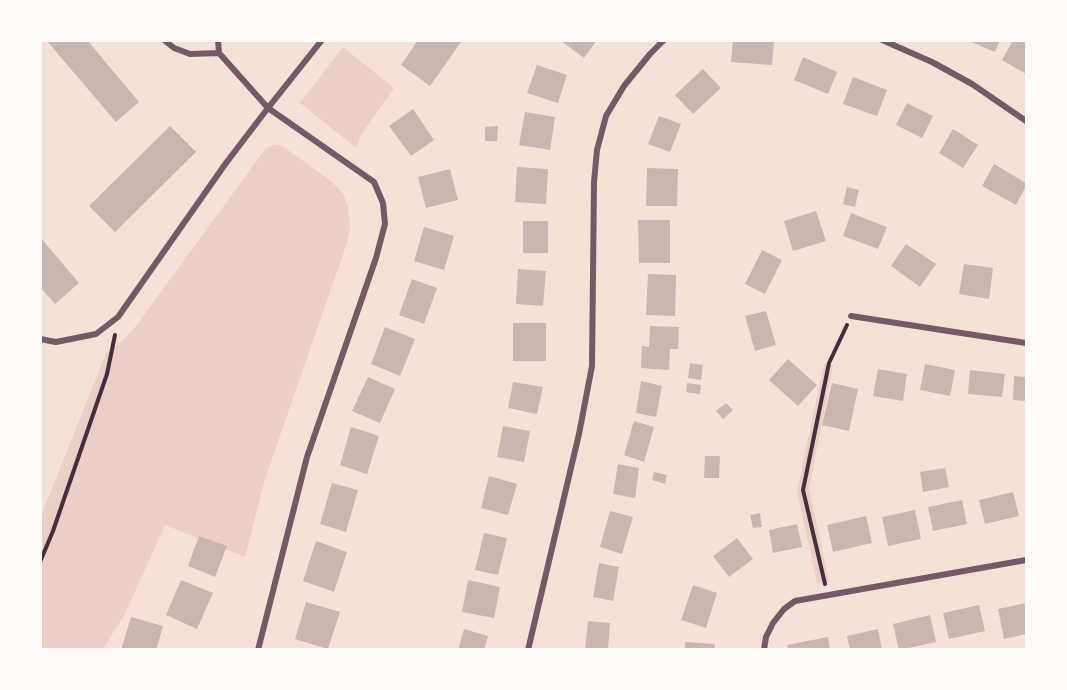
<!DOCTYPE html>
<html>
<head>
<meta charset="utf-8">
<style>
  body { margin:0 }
  #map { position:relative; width:1067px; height:690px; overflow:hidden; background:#f7e1d7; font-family:Overpass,sans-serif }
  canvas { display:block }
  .frame { position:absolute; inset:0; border:42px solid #fffaf5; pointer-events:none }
</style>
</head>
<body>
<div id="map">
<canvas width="1067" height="690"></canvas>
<div class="frame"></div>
</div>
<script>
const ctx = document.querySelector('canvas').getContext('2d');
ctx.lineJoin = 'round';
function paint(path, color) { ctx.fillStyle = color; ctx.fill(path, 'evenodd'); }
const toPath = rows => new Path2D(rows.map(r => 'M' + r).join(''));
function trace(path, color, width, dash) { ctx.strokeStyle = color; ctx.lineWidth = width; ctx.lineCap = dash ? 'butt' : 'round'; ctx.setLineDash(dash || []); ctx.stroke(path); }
paint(toPath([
  [343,47,394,88,361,135,356,148,300,103],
  [273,145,280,145,284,147,328,179,337,187,344,196,348,206,350,229,348,240,265,479,245,557,165,525,125,614,103,649,41,649,40,519,106,353,121,342,136,326,266,148],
  [824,364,833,365,809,489,829,582,817,583,797,491]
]), '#ebcfc5');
paint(toPath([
  [46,40,87,40,139,102,116,122],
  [418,40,459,40,461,42,430,86,401,65],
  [560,40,597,40,584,58],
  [733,40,774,42,772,65,731,62],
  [967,40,1000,40,995,52],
  [1013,40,1026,40,1026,74,1002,60],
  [803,57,837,72,828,94,794,80],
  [537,65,567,75,558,103,527,93],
  [703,69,721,88,693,114,675,95],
  [853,77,887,90,877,116,843,104],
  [907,103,933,116,922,138,896,125],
  [413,109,434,140,411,156,389,126],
  [525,112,555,117,550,150,519,145],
  [659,116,681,124,670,152,648,144],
  [170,126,196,152,115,232,89,206],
  [498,126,497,141,485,141,485,127],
  [953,129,978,145,963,168,939,153],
  [994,164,1026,183,1026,186,1016,205,982,186],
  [517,167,548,169,546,204,515,202],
  [647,168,678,169,677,206,646,206],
  [450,169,458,200,426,208,418,177],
  [847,187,859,190,855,207,843,204],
  [816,211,826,241,793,251,784,221],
  [851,213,887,227,878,249,843,236],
  [638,220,670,220,670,263,639,263],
  [523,221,548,221,548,253,523,253],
  [424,227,454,236,444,270,414,261],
  [40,237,79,283,55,304,40,287],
  [906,244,936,264,920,287,891,266],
  [762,250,782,260,765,294,745,284],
  [964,264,993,268,989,299,959,294],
  [518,269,546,271,543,306,516,304],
  [648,274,676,275,675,316,646,315],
  [412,279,437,288,424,324,399,315],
  [766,311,776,345,755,351,745,316],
  [513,323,546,323,546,361,513,361],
  [650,326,679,327,678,349,670,349,669,370,641,368,642,346,649,347],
  [385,327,415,339,400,376,371,364],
  [788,359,817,385,798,406,769,380],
  [690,363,703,365,701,380,688,378],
  [925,364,955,370,950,396,920,390],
  [878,369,907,374,903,401,873,396],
  [970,370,1005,374,1002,397,968,394],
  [1014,376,1026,377,1026,401,1013,400],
  [368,377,395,389,380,423,352,411],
  [641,381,662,386,656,417,636,413],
  [513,382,543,387,537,414,508,408],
  [687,383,701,385,700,394,686,392],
  [832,383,858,389,849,431,822,425],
  [726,403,733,410,723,419,716,411],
  [634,421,654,427,644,462,624,455],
  [503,426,530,431,524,462,497,457],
  [351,427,379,436,367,474,340,465],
  [705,456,720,456,719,478,704,478],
  [618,464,639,468,635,498,613,494],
  [945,468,949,487,923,492,920,472],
  [654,472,667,475,665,484,652,480],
  [489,476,517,484,508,515,481,508],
  [332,483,358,490,346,532,320,524],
  [1013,492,1019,516,985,524,979,500],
  [962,500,967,524,933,531,928,507],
  [915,510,921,539,888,546,882,517],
  [610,511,633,517,622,554,600,547],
  [760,513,762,527,753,528,750,515],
  [866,516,872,543,833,552,827,525],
  [797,524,802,547,773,553,769,530],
  [484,533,507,538,498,575,475,570],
  [199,536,227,546,215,577,188,566],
  [737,538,753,559,729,577,713,556],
  [316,541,347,552,334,592,303,581],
  [599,563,619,567,613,601,593,597],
  [181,580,213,593,197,629,166,615],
  [468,580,500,587,494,618,462,612],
  [693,585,717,593,706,628,681,620],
  [306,602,340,612,328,649,295,639],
  [1026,603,1026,634,1004,639,998,609],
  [979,605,985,631,949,639,943,613],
  [930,615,936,642,899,650,893,624],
  [131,617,163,626,156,650,121,650],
  [588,621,610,623,608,650,585,650],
  [464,629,488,636,484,650,458,650],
  [878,629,882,650,850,650,847,636],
  [828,637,830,650,788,650,787,645],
  [685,642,715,644,714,650,685,650]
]), '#ccb4b1');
trace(toPath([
  [40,562,53,531,107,374,115,335],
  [825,584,803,490,829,363,847,325]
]), '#4a2c40', 4);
trace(toPath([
  [164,40,174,48,190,54,219,53],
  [218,40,219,53,268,108,374,182,383,203,385,224,376,258,307,457,258,650],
  [882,40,932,62,972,84,1026,121],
  [851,316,1026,343],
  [40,339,56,342,96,334,118,317,226,163,268,108,322,40],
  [528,650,579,434,592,366,594,182,597,150,606,116,624,86,650,54,664,40],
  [764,650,766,637,773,623,784,609,795,601,1026,560]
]), '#755966', 6);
</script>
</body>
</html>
